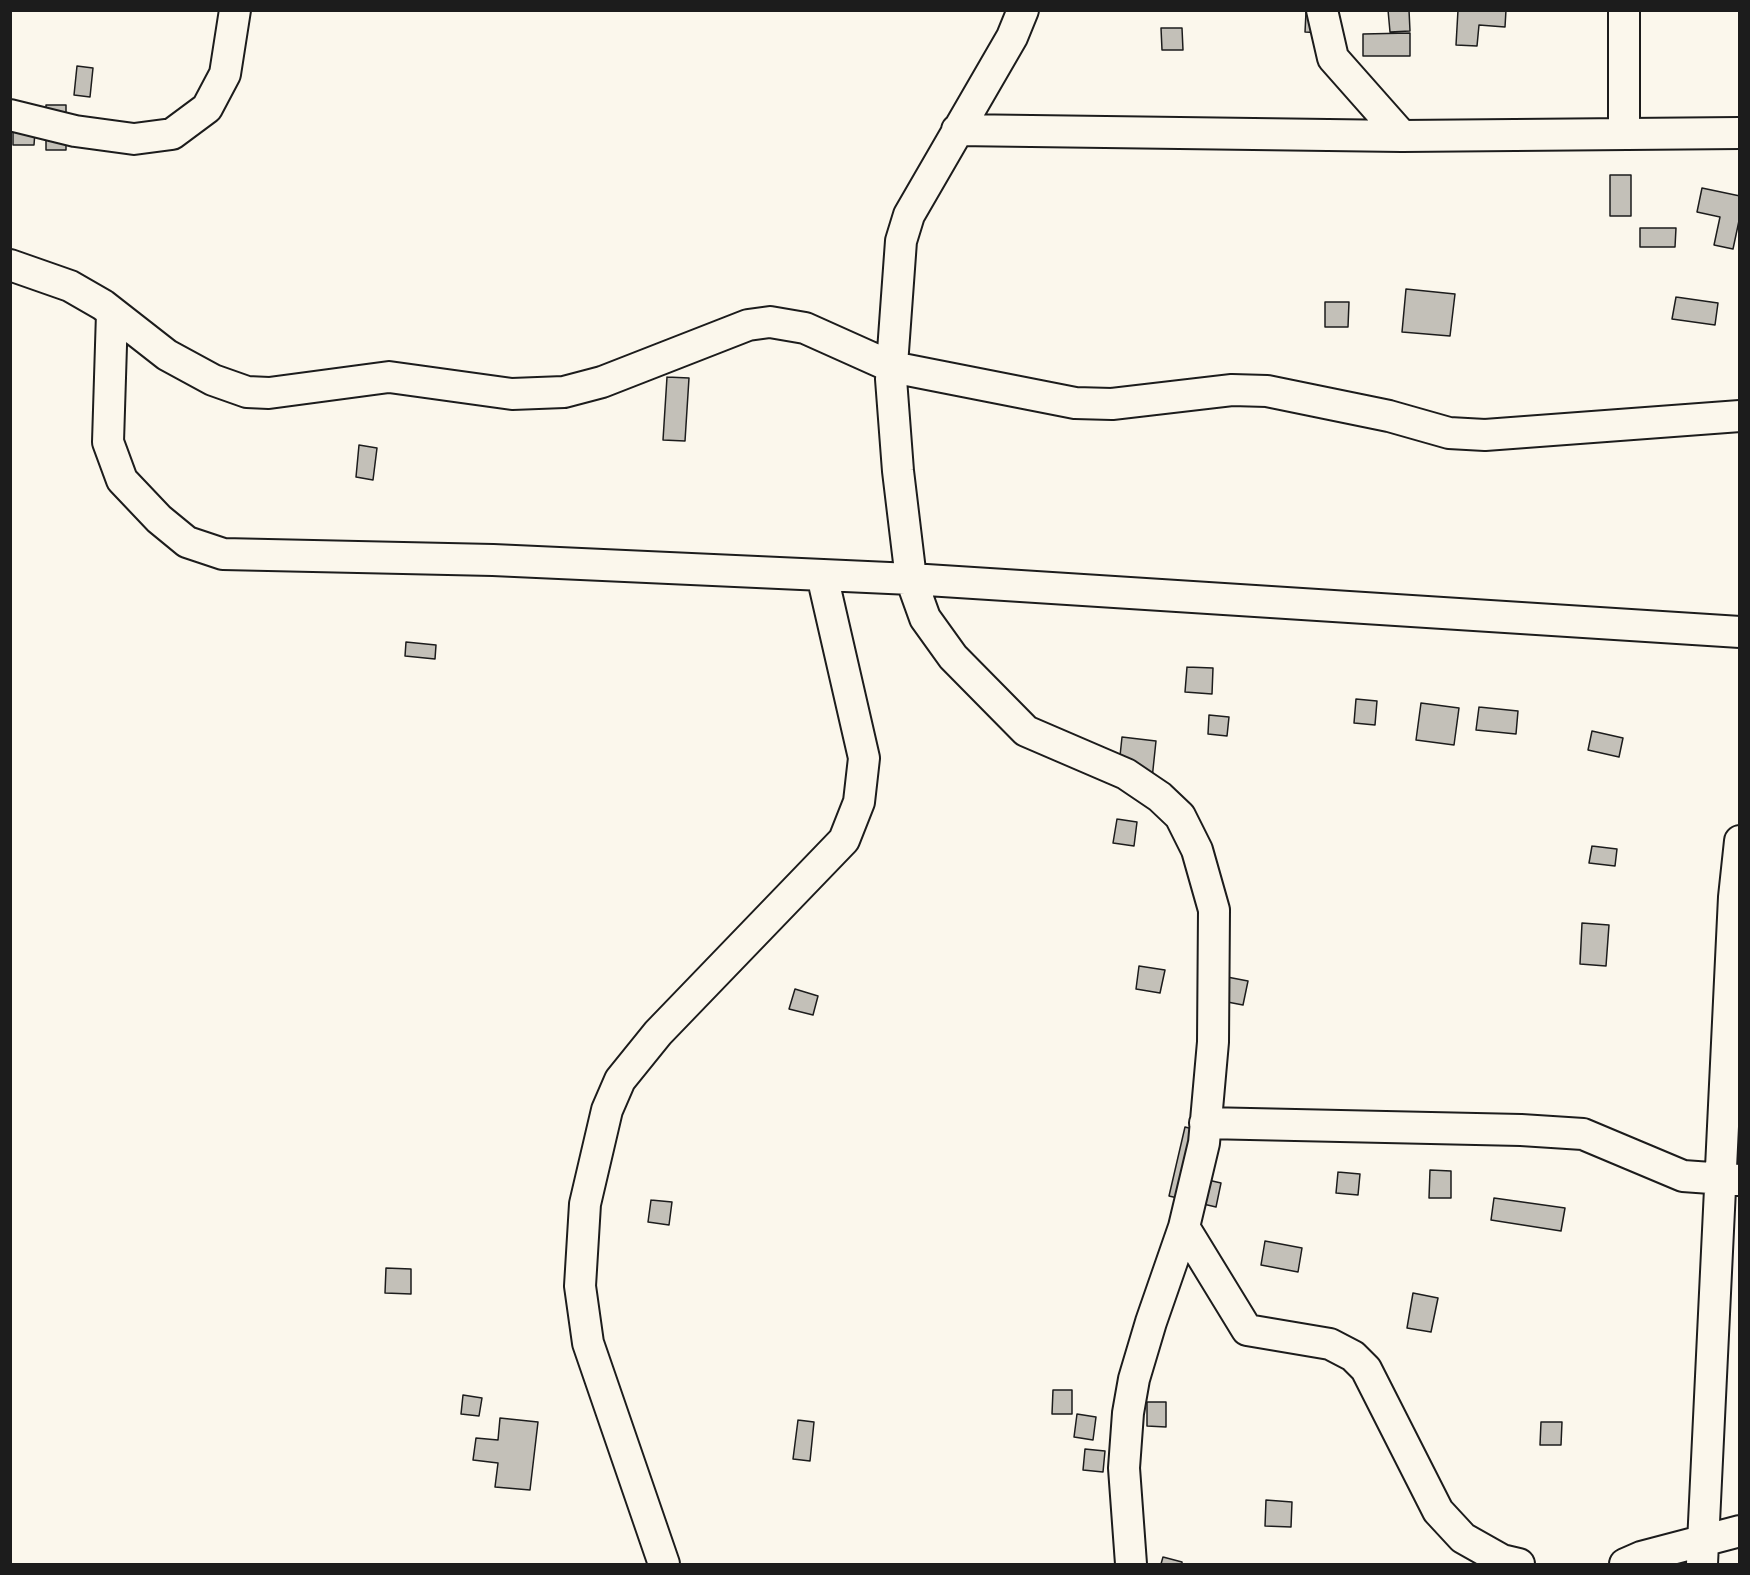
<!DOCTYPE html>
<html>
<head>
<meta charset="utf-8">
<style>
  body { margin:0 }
  #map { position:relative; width:1750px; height:1575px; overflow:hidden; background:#fbf7ec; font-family:Sriracha,sans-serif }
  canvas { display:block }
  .frame { position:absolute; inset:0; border:12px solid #1c1c1c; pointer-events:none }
</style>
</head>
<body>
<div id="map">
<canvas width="1750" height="1575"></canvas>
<div class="frame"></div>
</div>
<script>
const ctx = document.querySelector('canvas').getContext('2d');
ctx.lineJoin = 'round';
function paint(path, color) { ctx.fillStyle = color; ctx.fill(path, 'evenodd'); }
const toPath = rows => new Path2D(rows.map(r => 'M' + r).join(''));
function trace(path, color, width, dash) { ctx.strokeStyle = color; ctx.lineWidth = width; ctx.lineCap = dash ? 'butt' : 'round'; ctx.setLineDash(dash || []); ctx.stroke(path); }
const building = toPath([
  [1388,10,1409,10,1410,31,1390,32,1388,10],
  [1458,10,1506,10,1505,27,1479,25,1477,46,1456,45,1458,10],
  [1306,12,1327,12,1326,33,1305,32,1306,12],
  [1161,28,1182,28,1183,50,1162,50,1161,28],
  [1410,33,1410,56,1363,56,1363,34,1410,33],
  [77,66,93,68,90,97,74,95,77,66],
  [46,105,66,105,66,150,46,150,46,105],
  [13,118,36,118,34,145,13,145,13,118],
  [1610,175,1631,175,1631,216,1610,216,1610,175],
  [1702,188,1740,196,1740,216,1733,249,1714,245,1720,217,1697,212,1702,188],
  [1640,228,1676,228,1675,247,1640,247,1640,228],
  [1406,289,1455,294,1450,336,1402,332,1406,289],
  [1676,297,1718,303,1715,325,1672,319,1676,297],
  [1325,302,1349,302,1348,327,1325,327,1325,302],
  [667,377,689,378,685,441,663,440,667,377],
  [359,445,377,448,373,480,356,477,359,445],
  [406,642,436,645,435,659,405,656,406,642],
  [1187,667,1213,668,1212,694,1185,692,1187,667],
  [1356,699,1377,701,1375,725,1354,723,1356,699],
  [1421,703,1459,708,1454,745,1416,740,1421,703],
  [1479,707,1518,711,1516,734,1476,730,1479,707],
  [1209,715,1229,717,1227,736,1208,734,1209,715],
  [1592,731,1623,738,1619,757,1588,750,1592,731],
  [1122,737,1156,741,1152,779,1118,775,1122,737],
  [1117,819,1137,822,1134,846,1113,843,1117,819],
  [1592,846,1617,849,1615,866,1589,863,1592,846],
  [1582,923,1609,925,1606,966,1580,964,1582,923],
  [1139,966,1165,970,1160,993,1136,989,1139,966],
  [1222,976,1248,981,1243,1005,1217,1000,1222,976],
  [795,989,818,996,813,1015,789,1009,795,989],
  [1185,1127,1205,1132,1195,1177,1221,1183,1216,1207,1169,1196,1185,1127],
  [1430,1170,1451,1171,1451,1198,1429,1198,1430,1170],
  [1338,1172,1360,1174,1358,1195,1336,1193,1338,1172],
  [1494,1198,1565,1208,1561,1231,1491,1220,1494,1198],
  [651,1200,672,1202,669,1225,648,1222,651,1200],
  [1265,1241,1302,1248,1298,1272,1261,1265,1265,1241],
  [386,1268,411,1269,411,1294,385,1293,386,1268],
  [1413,1293,1438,1298,1431,1332,1407,1328,1413,1293],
  [1053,1390,1072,1390,1072,1414,1052,1414,1053,1390],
  [463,1395,482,1398,479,1416,461,1414,463,1395],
  [1147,1402,1166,1402,1166,1427,1147,1426,1147,1402],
  [1077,1414,1096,1417,1093,1440,1074,1437,1077,1414],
  [500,1418,538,1422,530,1490,495,1487,498,1463,473,1460,476,1438,498,1440,500,1418],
  [798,1420,814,1422,810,1461,793,1459,798,1420],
  [1541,1422,1562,1422,1561,1445,1540,1445,1541,1422],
  [1085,1449,1105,1451,1103,1472,1083,1470,1085,1449],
  [1266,1500,1292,1502,1291,1527,1265,1526,1266,1500],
  [1163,1557,1182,1562,1182,1564,1161,1564,1163,1557]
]);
paint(building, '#c3c0b8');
trace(building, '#1c1c1c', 1.5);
const street = toPath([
  [1023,10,1012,37,909,215,901,241,891,379,898,471,911,579,925,618,953,657,1026,731,1126,774,1160,797,1180,816,1197,850,1214,910,1213,1042,1204,1143,1184,1227,1151,1322,1134,1379,1128,1413,1124,1468,1131,1564],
  [1322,10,1333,58,1402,136],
  [10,115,75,131,134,139,172,134,207,108,225,74,235,10],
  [957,130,1402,136,1740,133],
  [1624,134,1624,10],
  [10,265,70,286,103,305,167,355,213,380,247,392,269,393,389,377,512,394,564,392,602,382,748,325,770,322,805,328,892,367,1075,403,1112,404,1232,390,1267,391,1389,416,1449,433,1485,435,1740,416],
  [112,313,108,442,122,480,159,519,187,542,223,554,493,560,911,579,1740,632],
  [1205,1123,1521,1130,1583,1134,1683,1176,1739,1180],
  [1184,1227,1247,1330,1330,1344,1353,1356,1366,1369,1438,1511,1463,1538,1502,1560,1519,1564],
  [664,1564,588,1343,580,1286,585,1204,607,1110,620,1080,658,1033,844,840,859,802,864,758,822,575],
  [1625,1564,1641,1557,1740,1531],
  [1702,1564,1734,897,1740,841]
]);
trace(street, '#1c1c1c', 34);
trace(street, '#fbf7ec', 30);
</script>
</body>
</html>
